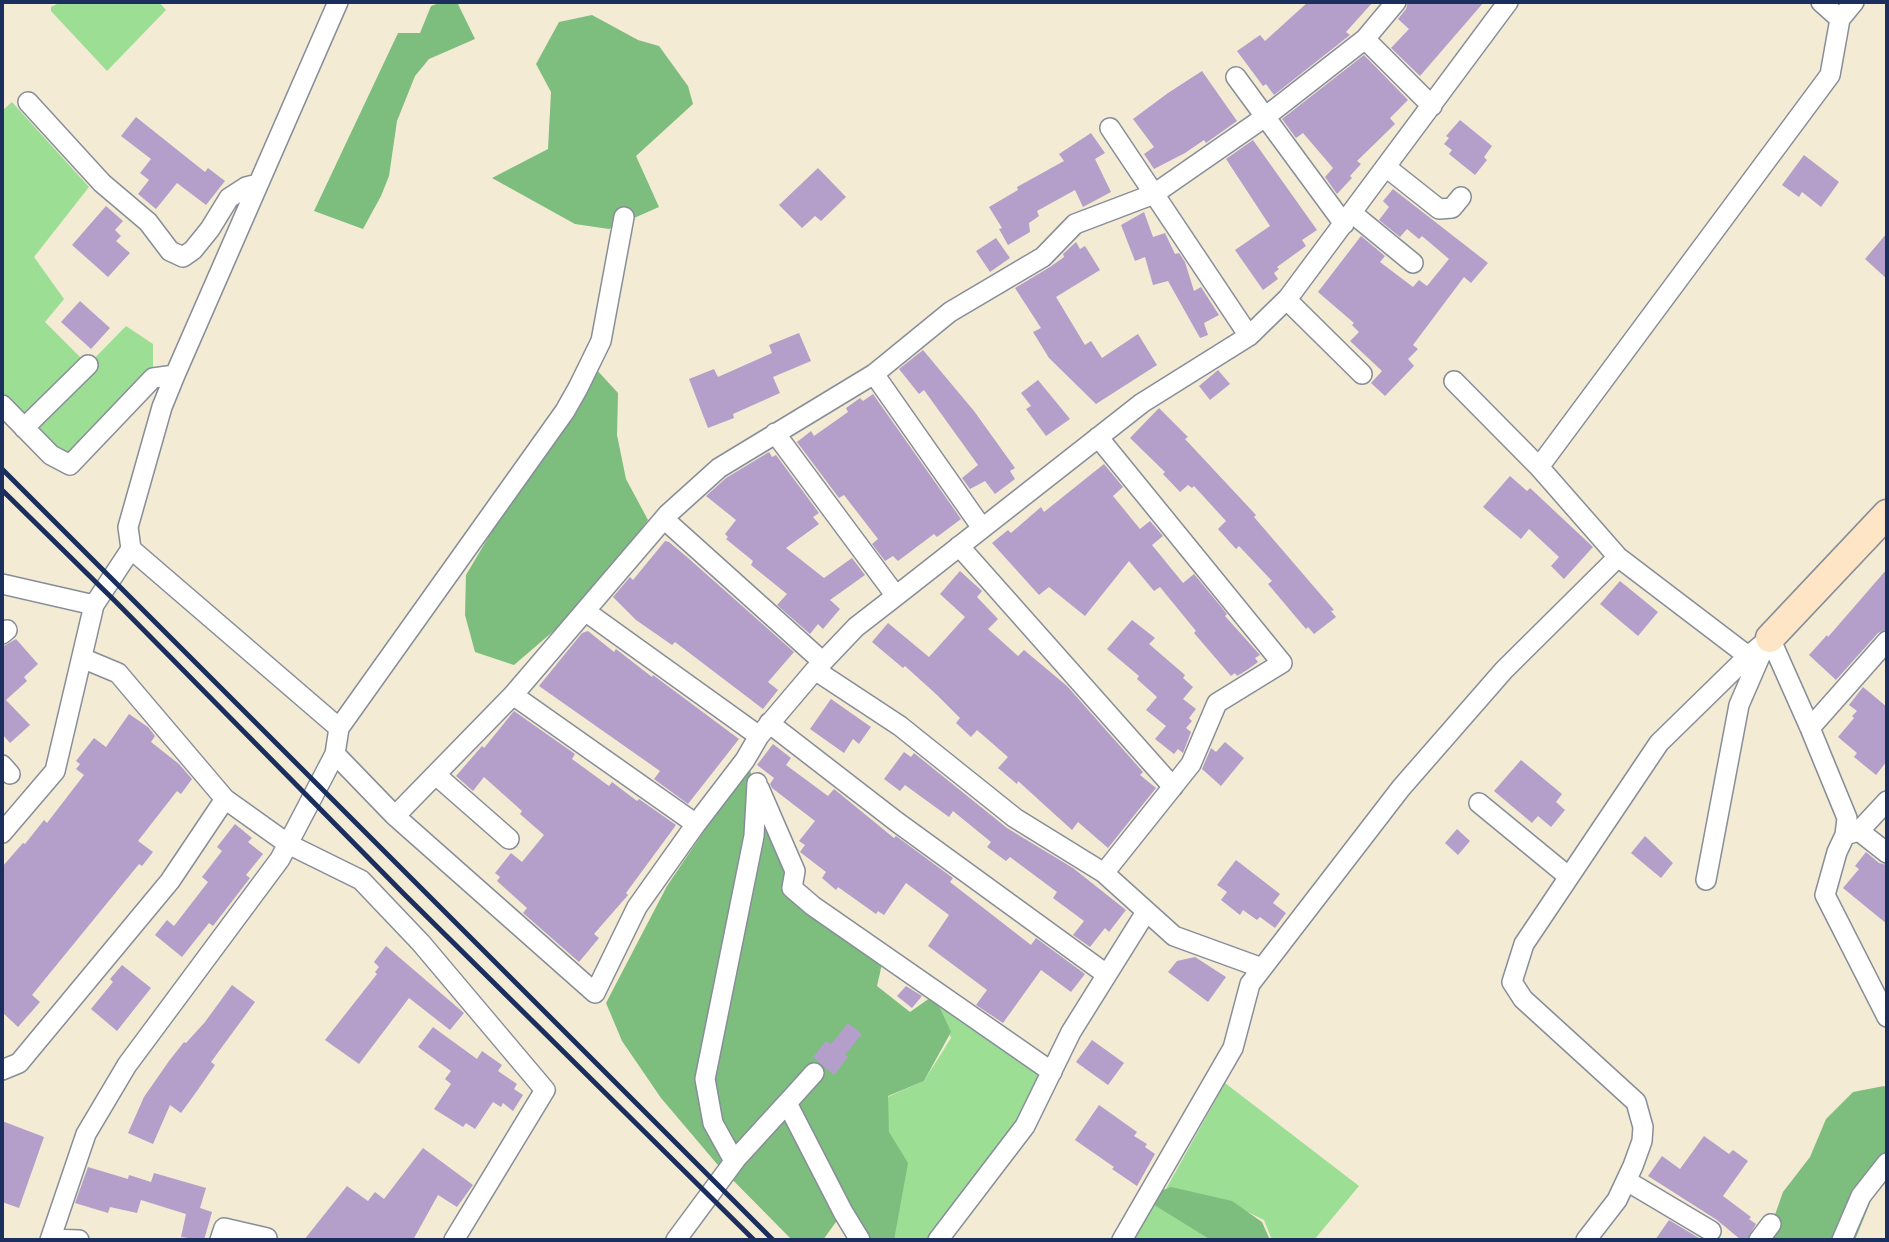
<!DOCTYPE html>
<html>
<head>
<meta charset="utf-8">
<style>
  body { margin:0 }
  #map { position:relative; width:1889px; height:1242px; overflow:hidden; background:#f3ebd4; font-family:"Patrick Hand",sans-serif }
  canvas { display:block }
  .frame { position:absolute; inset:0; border:4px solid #1b2f5e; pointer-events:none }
</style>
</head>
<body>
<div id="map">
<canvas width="1889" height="1242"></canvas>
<div class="frame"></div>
</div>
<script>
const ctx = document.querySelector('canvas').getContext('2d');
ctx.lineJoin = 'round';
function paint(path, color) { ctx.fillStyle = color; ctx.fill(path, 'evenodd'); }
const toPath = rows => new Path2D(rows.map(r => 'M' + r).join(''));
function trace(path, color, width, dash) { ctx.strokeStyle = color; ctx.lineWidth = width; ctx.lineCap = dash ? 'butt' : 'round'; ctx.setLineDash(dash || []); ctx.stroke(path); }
paint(toPath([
  [61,2,159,2,166,10,107,71,51,11,51,7],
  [12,102,89,187,34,257,64,299,45,322,88,365,126,326,153,344,153,378,64,462,2,407,2,111],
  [934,995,1049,1070,1021,1124,937,1240,893,1240,889,1132,885,1098,924,1081,951,1038],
  [1225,1083,1359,1186,1314,1240,1272,1240,1264,1220,1221,1199,1166,1189],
  [1151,1203,1219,1240,1127,1240]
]), '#9cde94');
paint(toPath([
  [442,2,457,2,475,39,429,59,415,76,397,121,389,176,381,196,363,229,314,211,398,33,420,33,431,6],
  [592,15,638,40,659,46,688,86,693,104,636,156,659,207,609,229,575,224,492,178,548,149,551,92,536,64,559,22],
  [596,369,618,393,617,435,626,479,648,520,612,569,570,617,514,665,475,652,465,615,466,575,518,487],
  [748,766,783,850,792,888,884,955,877,986,910,1012,934,995,951,1032,924,1081,888,1096,889,1132,908,1163,894,1240,866,1240,843,1212,823,1240,792,1240,717,1164,661,1098,622,1041,606,1003,667,886],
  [1884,1086,1887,1089,1887,1161,1855,1240,1766,1240,1783,1192,1810,1157,1826,1119,1853,1092],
  [1171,1187,1232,1201,1262,1222,1270,1240,1211,1240,1151,1203,1158,1192]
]), '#7dbd7e');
paint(toPath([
  [1308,2,1373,2,1346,32,1350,35,1274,95,1266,84,1263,86,1237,51,1260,35,1265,41],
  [1408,2,1484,2,1420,76,1391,48,1409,29,1398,19,1406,9],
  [1364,55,1408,100,1390,118,1395,124,1357,161,1361,164,1350,176,1352,178,1337,194,1325,177,1333,168,1303,133,1296,138,1282,119],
  [1202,71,1237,121,1206,143,1204,140,1185,153,1154,169,1144,154,1154,147,1133,119,1168,93],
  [136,117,205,172,208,168,225,181,206,205,177,183,156,209,138,194,149,180,140,173,151,159,121,136],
  [1460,120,1492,146,1484,157,1487,160,1475,175,1449,154,1452,150,1444,144,1449,138,1446,136],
  [1091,133,1105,153,1095,159,1111,192,1083,207,1075,190,1037,211,1039,216,1029,223,1030,232,1008,245,999,229,1002,228,989,207,1018,190,1017,187,1064,161,1059,154],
  [1253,140,1317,230,1302,240,1306,246,1277,267,1279,269,1274,273,1278,279,1263,290,1235,250,1270,226,1226,159],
  [1804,155,1839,182,1821,207,1802,192,1799,197,1782,185],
  [818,168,846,197,821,221,815,216,802,228,779,205],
  [1393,189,1488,263,1471,283,1464,277,1413,345,1418,349,1408,359,1414,366,1385,396,1371,383,1382,371,1350,341,1359,332,1352,325,1354,323,1318,292,1361,236,1385,256,1380,262,1413,287,1419,280,1427,286,1449,259,1422,236,1419,239,1407,229,1400,237,1379,220,1389,207,1383,201],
  [106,206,123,221,115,230,121,236,116,241,130,253,108,277,72,245],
  [1144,212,1153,237,1165,233,1175,254,1179,253,1185,262,1194,291,1201,287,1219,315,1204,323,1208,335,1200,338,1168,281,1153,285,1145,257,1135,261,1121,225],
  [1887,233,1887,279,1865,259],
  [996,238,1010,258,990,272,976,251],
  [1076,242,1080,249,1085,246,1100,270,1056,297,1085,345,1091,341,1102,358,1138,334,1157,365,1096,404,1049,358,1033,332,1041,328,1015,288,1050,267,1064,257,1063,254],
  [80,301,110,328,91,349,61,322],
  [799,333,811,361,773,377,780,393,733,414,734,418,708,428,689,379,714,369,718,377,772,353,769,345],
  [923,350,974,411,1015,468,1010,471,1015,479,995,494,985,481,970,489,962,478,978,465,924,390,919,394,899,369],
  [1218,370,1230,384,1210,400,1199,386],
  [1038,380,1070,419,1046,436,1026,409,1031,406,1021,393],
  [873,394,961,519,937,537,934,534,898,561,893,556,885,561,872,544,878,539,844,495,839,498,797,442,811,431,814,436,848,412,846,408,860,398,863,401],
  [1159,408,1188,437,1185,439,1256,515,1254,517,1334,610,1331,611,1336,617,1314,634,1308,627,1306,629,1268,584,1272,581,1239,546,1236,549,1218,529,1226,521,1194,486,1192,488,1188,485,1180,492,1163,474,1165,472,1130,438],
  [769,452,772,457,776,455,819,513,813,517,819,524,786,548,824,578,852,558,865,575,830,600,840,609,823,629,818,624,810,634,777,605,787,594,751,565,753,561,726,539,728,537,725,534,736,520,706,496,726,478],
  [1104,464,1123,487,1113,496,1140,529,1150,521,1163,536,1152,545,1183,583,1194,574,1227,614,1225,616,1260,655,1255,658,1258,662,1247,670,1237,676,1235,673,1231,676,1194,633,1196,631,1160,587,1154,591,1129,561,1085,616,1049,587,1039,595,992,543,1008,530,1011,533,1041,507,1044,512],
  [1510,476,1527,491,1530,488,1593,547,1564,579,1551,566,1559,557,1529,529,1521,539,1483,507],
  [665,541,669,542,687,557,794,652,768,682,778,690,763,709,675,642,672,645,636,620,613,597,630,577,633,580],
  [1887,569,1887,629,1878,633,1836,680,1809,655,1827,635,1828,637],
  [960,571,982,591,977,597,998,619,988,629,1018,656,1024,650,1067,686,1143,772,1140,775,1156,788,1108,848,1078,822,1072,830,1018,781,1017,784,998,768,1008,757,977,730,971,737,956,723,960,718,937,695,905,666,903,668,872,642,888,623,929,657,965,617,940,594],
  [1620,581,1658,612,1638,636,1600,604],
  [1132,620,1155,638,1149,644,1185,675,1183,678,1193,687,1183,699,1196,709,1189,718,1192,721,1186,728,1191,732,1183,753,1178,749,1174,754,1155,739,1166,726,1146,710,1157,697,1137,679,1139,676,1107,649],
  [588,631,614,652,616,649,652,677,653,675,739,739,688,804,654,779,660,771,539,686,582,633],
  [16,639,38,664,24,677,27,681,6,700,30,725,10,743,2,734,2,647],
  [1863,687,1887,707,1887,761,1876,775,1854,757,1857,753,1838,737,1854,718,1852,716,1857,711,1849,705],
  [831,699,871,727,859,744,853,739,844,753,810,729],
  [514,711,575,754,572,759,609,786,612,782,637,801,639,799,676,825,626,893,628,895,594,934,599,938,579,962,523,913,527,908,497,881,500,877,495,873,511,853,522,862,544,835,520,814,522,811,484,777,473,791,456,776,482,746,484,748],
  [129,714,148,727,155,736,151,742,179,764,192,779,181,794,177,791,138,841,153,852,142,866,139,864,32,995,40,1002,18,1027,2,1012,2,867,23,843,25,844,44,820,47,823,84,775,76,769,80,764,76,761,94,738,106,747],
  [1225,742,1244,758,1221,786,1202,769,1211,748,1216,752],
  [773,744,791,758,786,765,828,796,834,789,894,838,896,836,953,878,950,882,1031,945,1036,938,1085,974,1071,992,1041,970,1003,1023,976,1005,987,990,928,946,949,915,906,883,884,915,878,911,876,914,838,887,836,890,822,878,826,872,800,852,805,845,799,841,815,821,772,788,770,784,774,778,757,765],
  [904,752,911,757,914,753,1007,828,1073,868,1126,910,1109,932,1105,928,1090,947,1073,935,1084,921,1053,898,1057,892,1010,857,1006,861,987,847,991,842,953,811,949,817,905,785,900,791,884,779],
  [1521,760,1562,794,1556,802,1565,810,1551,827,1538,816,1532,823,1494,791],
  [235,824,252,838,248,842,263,854,246,875,250,878,213,926,209,923,182,957,155,935,167,920,174,926,208,882,202,877,222,851,217,847],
  [1457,829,1470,841,1458,855,1445,843],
  [1645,836,1673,863,1661,878,1631,853],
  [1866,852,1879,863,1887,865,1887,924,1843,888,1859,869,1855,866],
  [1236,860,1280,894,1273,903,1286,913,1275,928,1260,917,1257,920,1243,910,1240,915,1221,900,1227,892,1217,885],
  [386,946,464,1013,450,1030,409,998,359,1064,325,1040,377,974,375,972,379,967,374,962],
  [1195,957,1226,977,1208,1002,1168,972,1177,961],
  [122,965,151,988,117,1031,91,1009,113,982,110,979],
  [232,985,255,1002,211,1062,215,1065,197,1091,181,1113,170,1105,153,1144,128,1133,144,1097,169,1061,184,1042,186,1043,205,1022],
  [906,986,922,996,912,1008,897,996],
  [848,1023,862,1034,845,1055,848,1057,834,1075,813,1057,826,1041,831,1044],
  [433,1027,477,1059,482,1051,502,1065,498,1071,517,1084,514,1089,523,1095,513,1111,503,1103,501,1107,493,1102,475,1129,466,1123,463,1127,434,1109,451,1084,445,1079,451,1071,418,1047],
  [1092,1040,1124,1063,1108,1085,1076,1062],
  [1099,1105,1137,1132,1134,1136,1147,1144,1145,1147,1155,1154,1137,1186,1112,1169,1114,1167,1075,1140],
  [2,1121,44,1137,19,1208,2,1202],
  [1704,1136,1729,1154,1733,1150,1748,1161,1723,1196,1751,1217,1749,1219,1756,1224,1747,1240,1741,1240,1717,1220,1648,1176,1662,1156,1680,1169],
  [423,1148,473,1185,457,1207,438,1195,413,1240,304,1240,347,1186,368,1201,375,1192,384,1199],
  [88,1167,128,1179,129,1175,151,1182,154,1173,206,1188,200,1208,212,1212,204,1240,181,1237,186,1214,141,1200,137,1213,110,1207,108,1213,75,1203],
  [1669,1220,1699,1238,1697,1240,1655,1240]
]), '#b39fc9');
const street = toPath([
  [338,2,175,375,162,407,128,527,131,549,339,728],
  [1821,2,1840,19],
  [1365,39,1432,106],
  [1236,77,1344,224],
  [28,102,102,183,148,222,170,251,183,257,193,250,210,229,229,198,246,187,258,184],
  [1110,128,1249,336],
  [1386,167,1439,209,1452,208,1461,197],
  [1352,213,1413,263],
  [1287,300,1362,374],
  [874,374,982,528],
  [1454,381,1539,467,1618,557,1748,656],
  [2,405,51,455,70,465,153,378,175,375],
  [24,428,88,365],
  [775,433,896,596],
  [1098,437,1282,663,1217,703,1191,764,1104,873],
  [1539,467,1830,75,1840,19,1854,2],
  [664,519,823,662],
  [959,546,1173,787],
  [2,584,94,605],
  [585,611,759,736],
  [2,634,7,630],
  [815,670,900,726,1015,818,1104,873,1174,936,1262,968],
  [513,695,696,824],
  [769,723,897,822,1106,974],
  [1810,728,1887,641],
  [335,754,395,816,595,993,637,907,696,824,745,760,759,736,815,670,856,627,896,596,1142,403,1249,336,1288,298,1508,2],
  [2,765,10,774],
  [436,775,509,839],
  [757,783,754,836,705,1079,713,1123,734,1161,787,1103,843,1212,860,1240],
  [759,788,795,871,792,888,813,906,1052,1072],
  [225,799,288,844,361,880,421,943,545,1090,454,1240],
  [1479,803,1569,877],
  [395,816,513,695,668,514,719,468,874,374,950,312,1043,257,1075,224,1154,194,1265,117,1365,39,1396,2],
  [1859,831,1887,853],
  [2,833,55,771,94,605,131,549],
  [1845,835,1859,831,1887,801],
  [1706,880,1739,705,1765,645],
  [2,1070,19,1063,170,881,225,799,118,673,82,658],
  [787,1103,814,1073],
  [1627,1181,1711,1231],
  [51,1239,79,1240],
  [50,1240,86,1134,127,1065,280,859,335,754,339,728,565,411,578,388,601,341,624,217],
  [220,1240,224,1228,267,1238],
  [676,1240,736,1159],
  [938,1240,1025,1126,1071,1032,1146,912],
  [1122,1240,1233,1048,1250,984,1401,788,1504,670,1618,557],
  [1586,1240,1617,1200,1633,1166,1642,1141,1643,1127,1636,1102,1523,999,1512,982,1524,944,1659,743,1748,656,1770,638,1810,728,1847,818,1845,835,1837,852,1825,895,1887,1017],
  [1759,1240,1771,1224],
  [1842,1240,1861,1196,1887,1163]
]);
const secondary = toPath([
  [1770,638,1887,514]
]);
trace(street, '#878d99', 22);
trace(secondary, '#878d99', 31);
trace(street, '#fff', 19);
trace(secondary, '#fee5c5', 28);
trace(toPath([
  [2,469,773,1240],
  [2,490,115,601,404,894,754,1240]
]), '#1b2f5e', 5);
</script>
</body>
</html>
